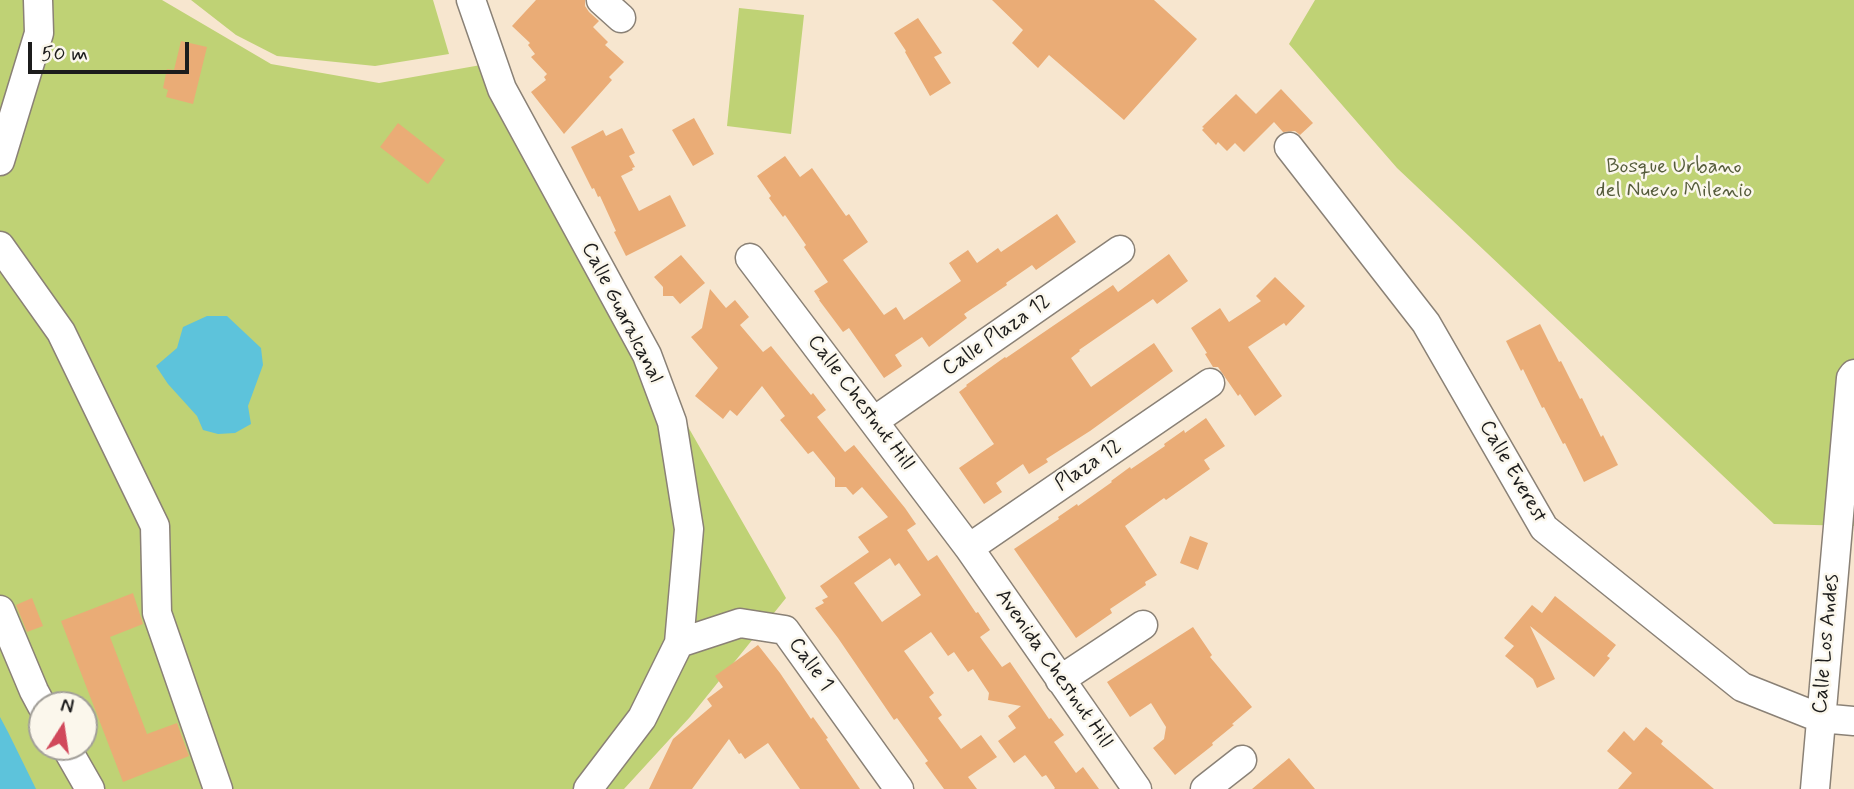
<!DOCTYPE html>
<html>
<head>
<meta charset="utf-8">
<style>
  body { margin:0 }
  #map { position:relative; width:1854px; height:789px; overflow:hidden; background:#f7e6cf; font-family:Mynerve,sans-serif }
  canvas { display:block }
  .north { position:absolute; left:28px; top:691px; width:70px; height:70px; box-sizing:border-box; background:#fbf7ec; border:2px solid #a29f99; border-radius:50%; rotate:12deg; font-size:19px; font-weight:700; line-height:28px; text-align:center; color:#1c1c1c }
  .north::after { content:''; display:block; margin:auto; width:24px; height:32px; background:#d1495b; clip-path:polygon(50% 0,100% 100%,50% 72%,0 100%) }
  .scale { position:absolute; left:28px; top:42px; width:161px; height:32px; box-sizing:border-box; border:4px solid #1c1c1c; border-top:0; padding-left:9px; font-size:21px; line-height:24px; white-space:nowrap; color:#1c1c1c; -webkit-text-stroke:5px #fbf7ec; paint-order:stroke }
</style>
</head>
<body>
<div id="map">
<canvas width="1854" height="789"></canvas>
<div class="north">N</div>
<div class="scale">50 m</div>
</div>
<script>
const ctx = document.querySelector('canvas').getContext('2d');
ctx.lineJoin = 'round';
function paint(path, color) { ctx.fillStyle = color; ctx.fill(path, 'evenodd'); }
const toPath = rows => new Path2D(rows.map(r => 'M' + r).join(''));
function trace(path, color, width, dash) { ctx.strokeStyle = color; ctx.lineWidth = width; ctx.lineCap = dash ? 'butt' : 'round'; ctx.setLineDash(dash || []); ctx.stroke(path); }
function write(font, color, halo, rows, align = 'center') {
  ctx.font = font + ' Mynerve,sans-serif'; ctx.lineWidth = 5; ctx.setLineDash([]); ctx.textBaseline = 'middle'; ctx.strokeStyle = halo; ctx.fillStyle = color; for (const [text, x, y, turn = 0] of rows) {
    ctx.save(); ctx.translate(x, y); ctx.rotate((+turn || 0) * Math.PI / 180); ctx.textAlign = isNaN(turn) ? turn : align; if (halo) ctx.strokeText(text, 0, 0); ctx.fillText(text, 0, 0); ctx.restore();
  }
}
paint(toPath([
  [0,0,162,0,271,64,379,83,481,65,786,598,690,717,624,789,0,789],
  [42,705,84,705,84,747,42,747],
  [191,0,433,0,449,54,375,66,277,56,236,35],
  [1315,0,1854,0,1854,526,1774,524,1397,168,1289,44],
  [739,8,804,15,791,134,727,126]
]), '#bfd275');
paint(toPath([
  [207,316,227,316,261,348,263,365,248,406,251,424,235,433,218,434,203,430,197,416,168,384,156,366,177,348,183,327],
  [0,717,8,732,36,789,0,789]
]), '#5dc3db');
paint(toPath([
  [536,0,585,0,585,6,589,12,599,21,593,27,608,42,605,45,624,62,609,77,612,80,564,134,531,92,546,80,544,77,547,74,531,57,535,54,528,45,530,43,512,26],
  [992,0,1154,0,1197,39,1124,120,1049,55,1038,68,1012,43,1023,30],
  [918,18,942,53,934,57,951,83,930,96,905,52,906,51,894,33],
  [181,41,207,47,193,104,166,97,168,90,163,88,167,69,174,70],
  [1281,89,1313,123,1300,135,1295,131,1283,132,1274,122,1244,152,1235,143,1227,151,1218,142,1216,145,1202,130,1204,128,1202,127,1236,94,1256,114],
  [694,118,714,154,693,166,672,130],
  [398,123,445,160,428,184,380,147],
  [622,128,635,153,629,156,635,167,632,168,633,170,621,176,639,211,670,195,686,226,626,256,614,232,616,231,600,196,598,197,594,188,592,189,571,147,603,130,606,136],
  [785,156,800,177,812,168,846,216,849,214,868,242,843,260,884,315,896,307,904,320,961,281,949,263,968,250,977,263,998,248,1001,252,1057,214,1076,242,1036,270,1032,265,1006,283,1007,285,964,314,967,318,929,347,922,337,895,355,902,366,884,378,849,328,843,332,819,300,820,300,814,291,828,282,804,247,806,245,785,215,783,217,769,198,771,196,757,176],
  [1169,254,1188,281,1157,304,1153,299,1079,350,1080,351,1071,358,1091,387,1154,343,1173,371,1090,431,1046,459,1048,462,1029,474,1023,464,996,483,1002,492,984,504,959,468,994,444,959,392,967,386,966,385,1005,357,1006,358,1113,285,1118,292],
  [681,255,705,283,680,304,673,296,663,296,663,287,654,277],
  [1275,277,1305,306,1286,326,1284,323,1248,347,1282,396,1255,416,1240,394,1238,396,1218,367,1213,367,1205,354,1207,353,1191,328,1220,308,1229,322,1261,301,1256,296],
  [710,289,726,308,735,300,749,317,740,325,763,352,771,346,811,395,813,393,826,410,817,417,845,452,854,445,905,508,916,524,907,530,928,561,937,555,976,613,978,612,990,630,980,637,1002,667,1010,662,1049,719,1051,718,1064,735,1054,742,1076,773,1083,767,1099,789,1054,789,1055,788,1046,775,1042,777,1025,755,1014,763,998,741,1016,728,1008,716,1021,706,988,700,989,693,973,669,968,672,954,652,948,656,931,632,904,651,934,693,929,697,942,715,938,718,961,749,981,735,997,757,968,777,977,789,944,789,925,763,928,761,897,718,894,720,838,638,815,608,824,603,822,600,828,597,820,586,869,552,858,537,888,517,862,487,853,495,846,487,835,487,835,478,813,451,808,454,780,420,785,416,762,386,737,416,730,410,723,419,695,396,718,368,691,337,702,328],
  [890,558,895,566,899,563,921,595,882,622,854,583],
  [1540,324,1559,362,1561,361,1580,399,1582,398,1601,437,1603,435,1618,465,1584,482,1565,443,1563,444,1544,407,1542,408,1523,369,1521,371,1506,341],
  [1206,418,1225,446,1204,460,1210,469,1166,500,1164,498,1125,526,1157,575,1145,582,1146,585,1110,609,1112,613,1076,638,1014,549,1059,519,1058,517,1077,504,1078,506,1112,482,1111,481,1130,467,1131,469,1165,446,1164,444,1184,430,1185,433],
  [1190,536,1208,543,1198,570,1180,563],
  [133,593,143,624,110,637,147,734,177,723,189,756,123,782,61,621],
  [1555,596,1616,645,1607,656,1610,658,1594,677,1530,626,1555,679,1537,688,1533,679,1505,656,1514,646,1504,638,1532,605,1542,613],
  [32,598,43,626,27,632,16,605],
  [1193,627,1212,655,1210,657,1252,707,1232,724,1234,725,1212,743,1213,745,1175,775,1153,748,1164,739,1166,727,1151,703,1130,717,1107,682],
  [758,645,780,673,811,719,813,717,828,738,826,739,860,789,800,789,768,743,745,759,741,753,739,754,729,739,692,789,649,789,673,739,712,706,707,699,723,687,715,676],
  [1646,727,1663,741,1661,744,1714,789,1618,789,1632,773,1607,751,1624,731,1634,741],
  [1289,758,1315,789,1252,789]
]), '#eaac76');
const minor = toPath([
  [471,0,502,89,647,355,672,422,689,529,679,643,642,718,588,789],
  [601,0,621,18],
  [1289,147,1426,323,1544,528,1742,687,1820,718,1854,721],
  [0,161,39,33,38,0],
  [0,246,61,332,155,526,157,613,218,789],
  [750,258,969,548,1137,789],
  [874,421,1120,250],
  [969,548,1210,383],
  [0,610,34,691,42,706],
  [679,643,740,623,785,630,899,789],
  [1060,680,1143,625],
  [66,747,90,789],
  [1205,789,1242,760],
  [1815,789,1851,378,1854,374]
]);
trace(minor, '#8a8176', 31);
trace(minor, '#fff', 28);
write('21px', '#555c3b', '#fbf7ec', [
  ["Bosque Urbano",1674,168],
  ["del Nuevo Milenio",1674,192]
]);
write('21px', '#1c1c1c', '#fbf7ec', [
  ["Calle Guaralcanal",621,313,63],
  ["Calle Plaza 12",997,336,-35],
  ["Calle Chestnut Hill",860,403,53],
  ["Plaza 12",1089,466,-34],
  ["Calle Everest",1512,472,60],
  ["Calle Los Andes",1827,644,-85],
  ["Calle 1",810,665,54],
  ["Avenida Chestnut Hill",1053,669,55]
]);
</script>
</body>
</html>
